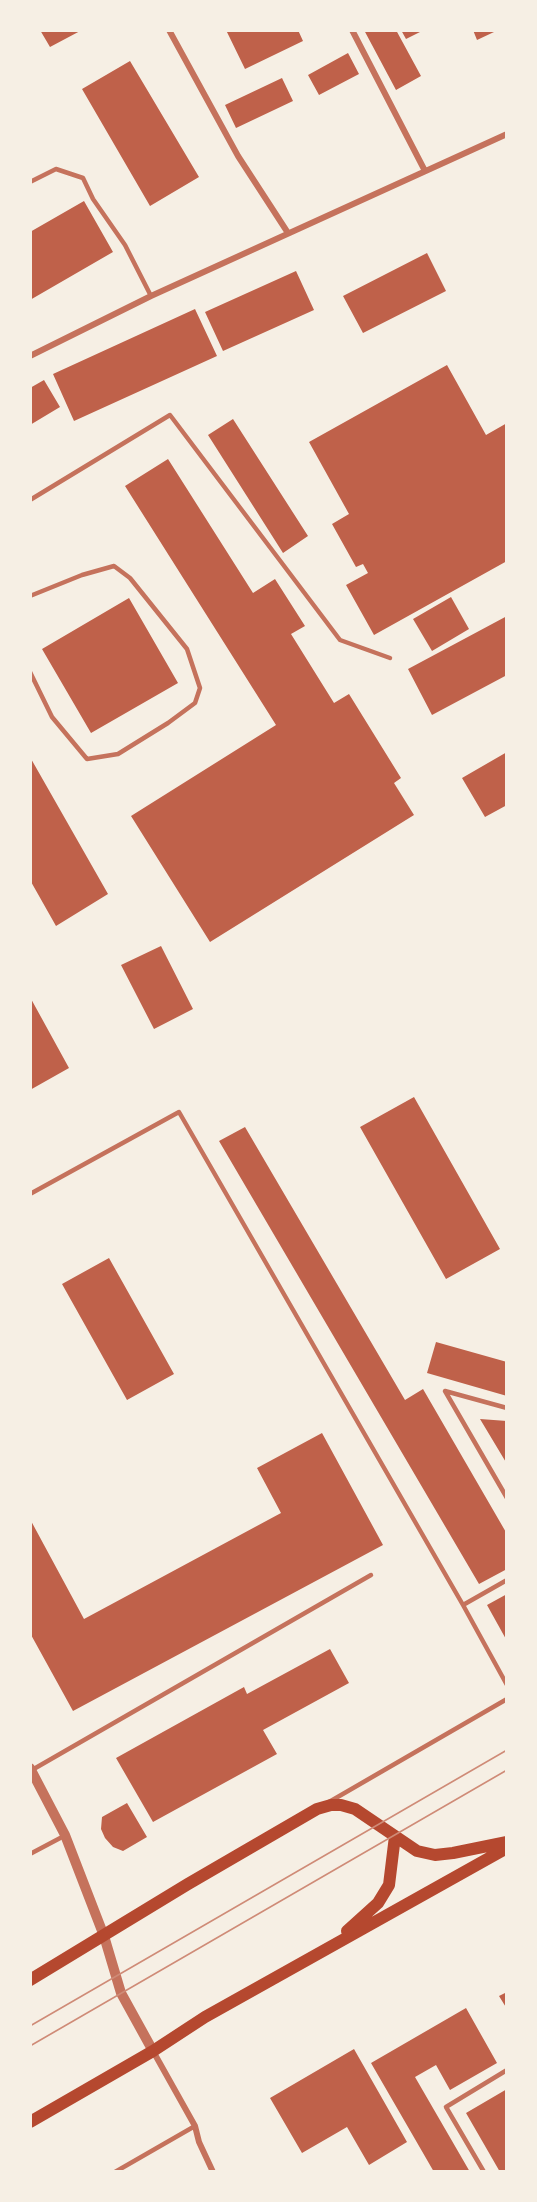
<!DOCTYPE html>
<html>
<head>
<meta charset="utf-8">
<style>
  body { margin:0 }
  #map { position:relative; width:537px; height:2202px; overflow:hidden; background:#f6efe4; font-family:"Work Sans",sans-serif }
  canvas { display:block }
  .frame { position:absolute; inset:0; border:32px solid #f6efe4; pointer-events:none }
</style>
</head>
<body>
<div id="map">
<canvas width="537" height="2202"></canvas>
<div class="frame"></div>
</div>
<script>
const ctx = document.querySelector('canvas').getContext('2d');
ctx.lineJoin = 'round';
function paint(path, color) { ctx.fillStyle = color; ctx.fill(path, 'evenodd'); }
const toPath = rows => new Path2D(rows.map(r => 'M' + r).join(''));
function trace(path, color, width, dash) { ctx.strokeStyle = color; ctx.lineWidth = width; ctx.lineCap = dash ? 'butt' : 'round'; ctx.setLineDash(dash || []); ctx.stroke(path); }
paint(toPath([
  [40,30,82,30,50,47],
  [226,30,298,30,303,41,245,69],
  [364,30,396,30,421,76,396,90],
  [401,30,424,30,406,39],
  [473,30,492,30,494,32,477,40],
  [348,53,359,74,319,95,308,75],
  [130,61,199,177,150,206,82,89],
  [282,78,293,101,236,128,225,105],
  [84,201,113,252,30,300,30,232],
  [427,253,446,291,363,333,343,296],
  [296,271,314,310,223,351,205,312],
  [195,309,217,356,74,421,53,374],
  [447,365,486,435,507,423,507,561,374,635,346,585,368,573,363,564,356,567,332,524,349,514,309,442],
  [44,380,60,407,30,425,30,388],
  [233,419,308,536,283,553,208,435],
  [168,459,253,593,275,579,305,626,291,634,334,703,349,694,401,778,394,783,414,815,210,942,131,816,276,725,125,486],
  [451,597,469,629,432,651,413,619],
  [129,598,178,683,91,733,42,649],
  [507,616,507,675,432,715,408,669],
  [507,752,507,805,485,817,462,778],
  [30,757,108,894,56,926,30,880],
  [161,946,193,1009,154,1029,121,965],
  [30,997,69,1068,30,1090],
  [414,1097,500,1249,446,1279,360,1127],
  [245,1127,405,1400,423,1389,507,1534,507,1569,479,1584,219,1141],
  [109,1258,174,1374,127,1400,62,1284],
  [436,1342,507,1362,507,1396,427,1373],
  [480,1419,507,1421,507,1464],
  [322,1433,383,1545,73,1711,30,1633,30,1519,84,1619,281,1513,257,1468],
  [507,1594,507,1641,487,1605],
  [330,1649,349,1683,263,1730,277,1754,153,1822,116,1758,244,1687,247,1694],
  [127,1803,147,1837,123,1851,113,1847,105,1838,101,1829,102,1817],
  [507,1992,507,2009,499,1996],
  [466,2008,497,2063,450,2090,436,2065,415,2077,470,2172,434,2172,371,2063],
  [354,2049,407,2142,369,2165,347,2127,302,2153,270,2098],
  [507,2089,507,2172,500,2172,466,2113]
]), '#bf614a');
trace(toPath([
  [30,182,56,169,83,178,93,199,125,245,151,296],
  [30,500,170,415,340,640,390,658],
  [30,596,82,575,114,566,130,578,187,649,200,688,195,703,168,723,118,754,87,759,52,717,30,672],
  [30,1194,179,1112,463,1605,507,1685],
  [507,1408,445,1391,507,1498],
  [463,1605,507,1580],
  [32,1770,371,1575],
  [329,1802,507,1699],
  [30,1854,64,1836],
  [115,2172,195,2126],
  [484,2172,446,2107,507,2070]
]), '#c5725c', 4.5);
trace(toPath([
  [169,30,238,156,288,233],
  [352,30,425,171],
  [30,356,151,296,507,134],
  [153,2051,195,2126,199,2142,213,2172]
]), '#c5725c', 6);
trace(toPath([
  [30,1768,65,1835,104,1936,121,1993,153,2051]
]), '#c5725c', 10);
trace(toPath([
  [347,1931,378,1903,389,1885,395,1836],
  [30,1980,188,1884,317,1809,331,1805,341,1805,355,1809,417,1851,435,1855,453,1853,507,1842],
  [30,2122,153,2051,205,2017,507,1848]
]), '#b5482f', 12);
trace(toPath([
  [30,2026,507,1750],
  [30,2046,507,1770]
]), '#cf8b77', 1.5);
</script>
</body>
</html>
